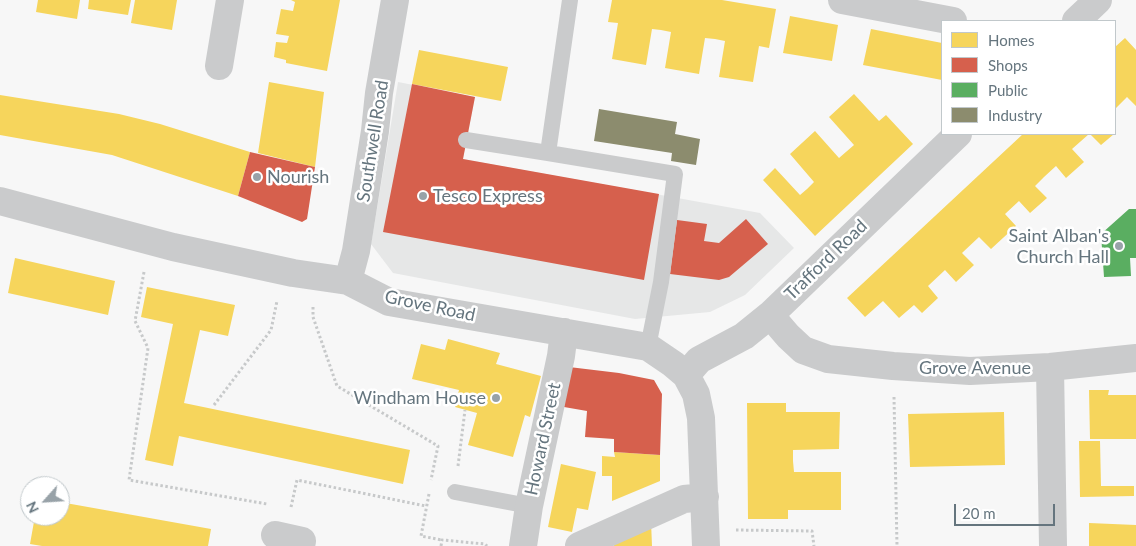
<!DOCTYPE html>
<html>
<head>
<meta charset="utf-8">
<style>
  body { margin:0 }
  #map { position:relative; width:1136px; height:546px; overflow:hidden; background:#f7f7f7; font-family:Lato,sans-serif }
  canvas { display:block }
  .legend { position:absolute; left:941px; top:20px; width:175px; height:115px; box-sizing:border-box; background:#fff; border:1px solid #c1c8cb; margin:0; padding:6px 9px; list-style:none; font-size:15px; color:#65757e }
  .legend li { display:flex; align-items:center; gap:10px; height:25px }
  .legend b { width:25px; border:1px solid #c1c8cb }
  .north { position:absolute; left:20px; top:476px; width:50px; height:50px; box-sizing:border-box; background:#fff; border:1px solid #c1c8cb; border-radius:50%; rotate:244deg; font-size:14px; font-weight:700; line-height:20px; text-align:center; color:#65757e }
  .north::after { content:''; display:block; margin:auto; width:18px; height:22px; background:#98a2a8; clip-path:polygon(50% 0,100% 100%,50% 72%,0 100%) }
  .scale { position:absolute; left:954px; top:504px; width:101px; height:22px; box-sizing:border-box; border:2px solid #65757e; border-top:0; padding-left:6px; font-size:15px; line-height:18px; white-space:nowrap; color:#65757e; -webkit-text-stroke:4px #fff; paint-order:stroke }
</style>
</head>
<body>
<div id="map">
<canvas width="1136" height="546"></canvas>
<ul class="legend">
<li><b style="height:14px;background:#f6d55c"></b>Homes</li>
<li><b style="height:14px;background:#d6604d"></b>Shops</li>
<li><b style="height:14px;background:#5aae61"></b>Public</li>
<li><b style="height:14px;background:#8c8c6e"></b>Industry</li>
</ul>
<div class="north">N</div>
<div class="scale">20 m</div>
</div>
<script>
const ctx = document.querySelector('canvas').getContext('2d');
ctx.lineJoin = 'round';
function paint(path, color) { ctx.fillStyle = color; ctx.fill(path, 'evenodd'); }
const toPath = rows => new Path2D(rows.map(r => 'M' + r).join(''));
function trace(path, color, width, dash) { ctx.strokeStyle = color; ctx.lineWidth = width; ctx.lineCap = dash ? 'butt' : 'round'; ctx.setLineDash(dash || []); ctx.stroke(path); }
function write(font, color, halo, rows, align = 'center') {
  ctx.font = font + ' Lato,sans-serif'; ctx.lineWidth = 5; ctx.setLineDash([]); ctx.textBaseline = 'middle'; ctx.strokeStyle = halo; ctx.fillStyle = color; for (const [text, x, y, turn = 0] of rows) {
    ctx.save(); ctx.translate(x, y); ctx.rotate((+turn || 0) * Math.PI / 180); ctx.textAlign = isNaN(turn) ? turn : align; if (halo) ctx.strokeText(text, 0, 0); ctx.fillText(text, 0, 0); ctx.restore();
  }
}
paint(toPath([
  [398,82,475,97,463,159,760,213,794,248,745,295,710,312,635,319,393,273,371,244]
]), '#e6e7e7');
paint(toPath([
  [38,0,80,0,77,19,36,12],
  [89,0,131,0,128,15,88,9],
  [135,0,177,0,172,30,131,23],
  [291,0,340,0,327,71,286,63,286,60,274,57,276,42,287,43,289,36,276,34,281,9,293,11,295,2],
  [612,0,722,0,776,9,769,48,759,46,753,82,719,77,725,41,715,39,705,38,699,74,665,68,671,32,661,30,652,29,646,65,612,59,618,23,608,22],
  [790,16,838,25,832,61,783,53],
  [871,29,942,43,942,80,863,65],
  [1125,38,1136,50,1136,106,1127,97,1115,109,1115,47],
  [419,50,508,67,501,101,412,84],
  [269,82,324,92,315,167,258,153],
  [854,94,879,121,886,115,913,144,815,236,763,180,775,168,800,195,807,189,814,182,790,154,815,131,839,158,854,145,829,117],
  [0,95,119,114,160,124,250,152,238,196,112,155,0,135],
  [1023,134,1089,134,1072,149,1084,162,1066,178,1056,166,1044,177,1035,186,1047,198,1030,213,1019,201,1005,214,1016,226,991,249,979,237,962,253,974,265,956,282,945,270,928,286,938,298,922,313,914,305,899,318,883,301,865,317,847,298],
  [1090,134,1114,134,1101,145],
  [15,258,115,281,108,315,8,293],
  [147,287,235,305,228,336,200,330,184,403,410,450,403,484,179,436,173,466,145,460,173,324,141,317],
  [448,339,500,353,496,364,541,376,530,417,525,415,513,457,468,445,477,413,455,407,459,390,412,379,421,344,445,350],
  [1089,390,1109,390,1108,395,1136,395,1136,439,1090,439],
  [747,403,786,403,786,412,840,412,839,449,793,450,793,461,794,472,841,472,841,510,788,510,788,519,748,519],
  [1004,412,1005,465,910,467,908,414],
  [1079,441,1100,441,1101,486,1134,486,1134,496,1080,497],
  [614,452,660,455,660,481,612,501,612,476,602,476,602,456,615,457],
  [561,464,596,472,588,510,577,508,572,532,548,527],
  [60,502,211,529,208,546,42,546,30,544,35,516,60,516],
  [651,521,652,546,614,546,614,534],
  [1089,523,1136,525,1136,546,1089,546]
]), '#f6d55c');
paint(toPath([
  [412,84,475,97,463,159,659,194,644,280,383,232],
  [250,152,315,167,307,219,302,222,238,196],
  [746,219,768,244,729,277,719,280,670,274,677,220,707,224,704,241,719,243],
  [569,367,619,373,654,380,662,394,660,455,614,452,614,439,585,437,587,411,564,407]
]), '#d6604d');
paint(toPath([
  [1129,209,1136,209,1136,258,1130,258,1131,276,1104,277,1101,234]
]), '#5aae61');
paint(toPath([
  [599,109,677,122,675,134,700,139,696,165,671,161,672,153,594,141]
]), '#8c8c6e');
trace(toPath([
  [144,272,135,321,148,348,129,480,267,504],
  [313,307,313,317,337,386,438,446,431,480],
  [894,397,897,546],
  [214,405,271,330,277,301],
  [458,466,465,410],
  [429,494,421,536,442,540],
  [291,507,297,480,426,506],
  [736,530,812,531,814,546],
  [441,546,442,540,485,544,487,546]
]), '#c7c9ca', 3, [2.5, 2.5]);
trace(toPath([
  [570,0,548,153,675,174,661,282,648,347],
  [466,140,548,153],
  [455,492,529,506]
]), '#cacbcc', 16);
trace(toPath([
  [842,0,953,21],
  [1076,21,1098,0],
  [219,66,230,0],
  [0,201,173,247,293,273,348,281,389,302,648,347,673,364,686,375,696,394,701,418,706,546],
  [348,281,356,251,375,131,379,93,395,0],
  [770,315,788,336,803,350,828,359,893,366,970,371,1050,367,1136,358],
  [1050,367,1053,546],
  [686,375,699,360,744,336,770,315,958,134],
  [275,535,302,541,301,546],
  [523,546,529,506,561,356,564,332],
  [579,546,684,499,705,497]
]), '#cacbcc', 28);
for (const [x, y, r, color] of [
  [257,177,5,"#98a2a8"],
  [423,196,5,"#98a2a8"],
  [1119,246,5,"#98a2a8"],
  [496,398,5,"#98a2a8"]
]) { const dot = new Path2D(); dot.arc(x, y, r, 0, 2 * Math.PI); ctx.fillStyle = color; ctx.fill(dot); trace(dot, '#fff', 2); }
write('18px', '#65757e', '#fff', [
  ["Southwell Road",373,141,-81],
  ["Trafford Road",826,260,-44],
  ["Grove Road",430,306,12],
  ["Grove Avenue",975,368],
  ["Howard Street",543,439,-78]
]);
write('18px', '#65757e', '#fff', [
  ["Nourish",267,177],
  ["Tesco Express",433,196],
  ["Saint Alban's",1109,236,"right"],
  ["Church Hall",1109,257,"right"],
  ["Windham House",486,398,"right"]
], 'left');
</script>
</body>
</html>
